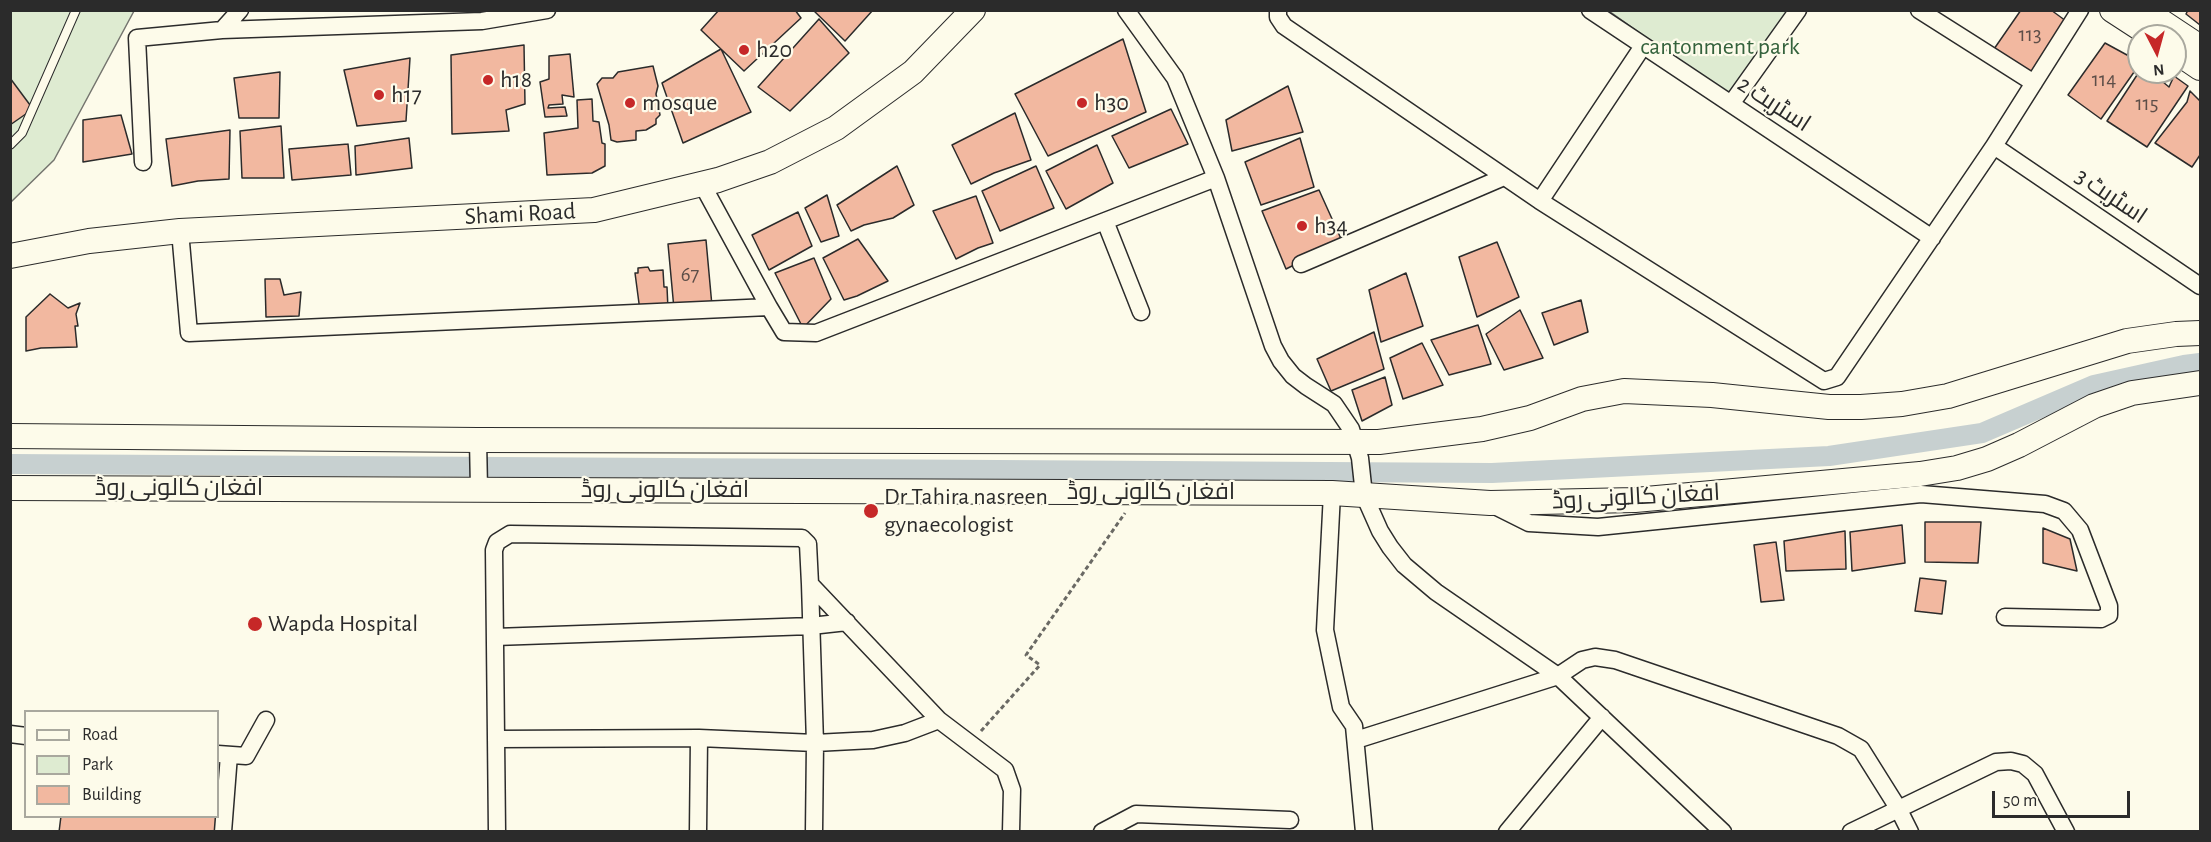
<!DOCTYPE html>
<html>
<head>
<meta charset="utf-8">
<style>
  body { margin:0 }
  #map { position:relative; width:2211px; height:842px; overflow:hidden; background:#fdfbea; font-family:"Alegreya Sans",sans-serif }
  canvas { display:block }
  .frame { position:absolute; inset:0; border:12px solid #2b2b2b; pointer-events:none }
  .legend { position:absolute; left:24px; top:710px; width:195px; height:108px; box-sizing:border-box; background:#fdfbea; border:2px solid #a9a89e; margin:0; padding:8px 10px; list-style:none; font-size:18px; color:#2b2b2b }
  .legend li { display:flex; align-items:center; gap:12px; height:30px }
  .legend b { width:30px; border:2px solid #a9a89e }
  .north { position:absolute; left:2127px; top:24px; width:60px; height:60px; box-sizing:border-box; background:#fdfbea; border:2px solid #a9a89e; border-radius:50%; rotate:174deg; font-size:16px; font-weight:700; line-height:24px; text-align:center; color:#2b2b2b }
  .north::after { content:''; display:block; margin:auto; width:21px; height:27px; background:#c62828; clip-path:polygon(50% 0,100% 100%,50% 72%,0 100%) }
  .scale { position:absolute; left:1992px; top:791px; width:138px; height:27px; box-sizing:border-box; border:3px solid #2b2b2b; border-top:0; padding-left:8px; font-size:18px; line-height:21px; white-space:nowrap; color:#2b2b2b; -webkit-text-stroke:4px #fdfbea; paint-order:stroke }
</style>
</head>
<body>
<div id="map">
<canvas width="2211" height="842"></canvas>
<div class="frame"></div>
<ul class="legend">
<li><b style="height:8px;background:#fdfbea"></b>Road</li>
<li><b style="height:16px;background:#deebd1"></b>Park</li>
<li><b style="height:16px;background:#f2b8a0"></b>Building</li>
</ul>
<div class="north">N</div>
<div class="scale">50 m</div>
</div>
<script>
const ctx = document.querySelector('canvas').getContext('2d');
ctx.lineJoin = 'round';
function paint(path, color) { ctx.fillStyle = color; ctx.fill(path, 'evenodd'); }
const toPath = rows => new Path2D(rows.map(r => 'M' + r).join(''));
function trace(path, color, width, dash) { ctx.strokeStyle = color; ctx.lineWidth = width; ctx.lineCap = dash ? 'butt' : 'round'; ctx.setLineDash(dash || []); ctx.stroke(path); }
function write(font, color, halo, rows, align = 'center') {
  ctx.font = font + ' "Alegreya Sans",Cairo,sans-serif'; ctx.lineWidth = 4.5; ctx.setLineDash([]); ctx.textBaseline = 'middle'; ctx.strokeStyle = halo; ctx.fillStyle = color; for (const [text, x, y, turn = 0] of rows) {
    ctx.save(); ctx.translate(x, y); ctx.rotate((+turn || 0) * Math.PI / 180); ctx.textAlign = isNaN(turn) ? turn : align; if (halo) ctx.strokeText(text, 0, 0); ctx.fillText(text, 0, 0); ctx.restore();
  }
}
const green = toPath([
  [11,11,134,11,54,160,11,202,11,11],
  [1609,11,1790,11,1728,96,1609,11]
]);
paint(green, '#deebd1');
trace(green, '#74746e', 1.5);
trace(toPath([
  [10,464,1492,473,1829,456,1982,433,2094,385,2184,365,2200,363]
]), '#c7d0d0', 20);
const building = toPath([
  [719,10,795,10,801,18,744,71,701,30,719,10],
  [813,10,873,10,845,41,813,10],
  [2021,10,2051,10,2066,21,2031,75,1994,49,2021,10],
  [2188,10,2200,10,2200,25,2186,14,2188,10],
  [819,19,849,53,790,111,758,87,819,19],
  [1123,39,1146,112,1048,156,1015,94,1123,39],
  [2105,43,2127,55,2133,46,2139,50,2139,65,2101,119,2068,95,2105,43],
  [524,45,525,104,506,110,509,131,452,134,451,55,524,45],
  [721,49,751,112,683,143,662,83,721,49],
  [570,54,574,97,562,95,563,104,549,105,548,108,565,107,567,116,545,117,540,82,549,79,549,56,570,54],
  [410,58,406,121,357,126,344,70,410,58],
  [653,66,658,86,656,94,660,115,656,119,656,124,646,130,636,131,636,140,617,142,611,140,609,125,597,84,602,78,613,78,618,72,653,66],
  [280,72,279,118,239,118,234,78,280,72],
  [2139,72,2151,72,2169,87,2174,76,2188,86,2147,147,2107,121,2139,72],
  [10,78,33,109,10,125,10,78],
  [1288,86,1303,132,1232,151,1226,120,1288,86],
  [2190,91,2200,101,2200,155,2192,167,2155,143,2187,102,2190,91],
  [592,99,593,121,599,122,602,143,605,144,605,166,592,173,547,175,544,133,578,128,577,100,592,99],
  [1171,109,1188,144,1129,168,1112,136,1171,109],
  [1015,113,1031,160,994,173,971,184,952,145,1015,113],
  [121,115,132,154,83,162,83,120,121,115],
  [281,126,284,178,242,178,240,131,281,126],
  [230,130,229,179,198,181,172,186,166,139,230,130],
  [409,138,412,168,356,175,355,146,409,138],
  [1300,138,1314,187,1261,205,1245,162,1300,138],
  [348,144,351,175,292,180,289,149,348,144],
  [1097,145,1113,183,1066,209,1046,171,1097,145],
  [897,166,914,205,893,218,864,225,851,231,837,205,897,166],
  [1036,166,1054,208,1000,231,982,191,1036,166],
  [1319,190,1342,241,1286,269,1262,211,1319,190],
  [827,195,839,236,821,242,805,208,827,195],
  [976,196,993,243,978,248,956,259,933,211,976,196],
  [798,212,812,246,769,270,752,235,798,212],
  [858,239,888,281,857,296,844,300,823,258,858,239],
  [706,240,712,306,674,309,668,244,706,240],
  [1497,242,1519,297,1477,317,1459,257,1497,242],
  [814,258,831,299,803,328,775,273,814,258],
  [648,267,650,271,663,270,664,287,667,287,668,309,640,311,635,273,638,273,638,268,648,267],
  [1406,273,1423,326,1381,342,1369,290,1406,273],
  [265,279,280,279,284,295,301,292,299,316,266,317,265,279],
  [50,294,68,308,80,303,76,314,78,326,75,326,77,347,41,348,26,351,26,317,50,294],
  [1581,300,1588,332,1554,345,1542,313,1581,300],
  [1520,310,1543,358,1504,370,1486,334,1520,310],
  [1478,325,1491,364,1449,375,1431,340,1478,325],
  [1374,332,1384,369,1331,391,1317,359,1374,332],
  [1422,343,1443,385,1403,399,1390,358,1422,343],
  [1385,377,1392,405,1362,421,1352,390,1385,377],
  [1925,522,1981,522,1978,563,1925,562,1925,522],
  [1902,525,1905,563,1852,571,1850,532,1902,525],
  [2043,528,2070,539,2077,571,2043,563,2043,528],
  [1845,531,1846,569,1786,571,1784,541,1845,531],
  [1776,542,1784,600,1761,602,1754,545,1776,542],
  [1920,578,1946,581,1942,614,1915,611,1920,578],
  [61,816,217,816,215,832,59,832,61,816]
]);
paint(building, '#f2b8a0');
trace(building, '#2b2b2b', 1.5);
const lane = toPath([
  [10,145,22,133,76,10]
]);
const street = toPath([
  [1126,10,1175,78,1216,178,1273,346,1281,361,1293,376,1306,386,1334,404,1351,429,1360,458,1364,495,1380,531,1390,547,1404,565,1436,592,1558,676,1723,832],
  [1278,10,1278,17,1284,26,1540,201,1824,381,1837,377,1994,146,2080,10],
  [1590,10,1932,238],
  [1919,10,2034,83],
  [222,30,240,10],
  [1731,104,1798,10],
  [1994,146,2200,286],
  [143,162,137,38,222,30,482,21,547,10],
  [702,184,769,307],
  [1540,201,1643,46],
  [1105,221,1141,312],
  [180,231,189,333,769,307,784,332,816,333,1216,178],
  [1301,264,1504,177],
  [478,440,479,489],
  [1332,493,1325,630,1341,707,1354,726,1364,832],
  [1493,505,1529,523,1598,527,1921,494,2045,504,2064,511,2080,530,2109,606,2109,615,2101,619,2005,617],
  [810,584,815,743,814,832],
  [495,637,811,626,847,622],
  [10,734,26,736],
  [497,739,699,738,815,743,873,740,905,733,939,720],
  [1356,740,1558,676,1582,660,1595,657,1615,660,1838,736,1861,749,1898,808,1910,832],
  [218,754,246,756,266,720],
  [223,832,229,755],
  [497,832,494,550,497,542,510,534,802,538,808,544,810,584,939,720,1005,770,1012,790,1011,832],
  [698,832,699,738],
  [1102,832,1136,814,1290,820],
  [1507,832,1602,717],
  [1851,832,1996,762,2011,761,2023,764,2035,774,2066,832]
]);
const secondary = toPath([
  [2112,10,2152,36],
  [2144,10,2200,47],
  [2175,51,2200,68],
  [10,256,89,241,180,231,594,210,718,180,770,162,836,128,913,72,973,10],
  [10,436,478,440,1379,442,1482,429,1530,418,1582,399,1624,391,1712,395,1829,407,1861,407,1902,404,1948,396,2127,341,2176,334,2200,333],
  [10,488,1332,493,1490,503,1635,500,1920,474,1957,468,1987,459,2019,445,2094,406,2132,393,2200,383]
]);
trace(lane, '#2b2b2b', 10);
trace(street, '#2b2b2b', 19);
trace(secondary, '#2b2b2b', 26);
trace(toPath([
  [981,731,1040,665,1026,655,1125,513]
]), '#6a6964', 3, [4.5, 3]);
trace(lane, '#fdfbea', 8);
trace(street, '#fdfbea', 16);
trace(secondary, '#fdfbea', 24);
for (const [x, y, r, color] of [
  [744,50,6,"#c62828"],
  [488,80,6,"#c62828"],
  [379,95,6,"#c62828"],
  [630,103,6,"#c62828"],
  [1082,103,6,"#c62828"],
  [1302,226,6,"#c62828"],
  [871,511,8,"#c62828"],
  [255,624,8,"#c62828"]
]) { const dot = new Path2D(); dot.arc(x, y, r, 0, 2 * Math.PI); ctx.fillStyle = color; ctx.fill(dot); trace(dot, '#fdfbea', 2); }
write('21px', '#5d4e48', null, [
  ["113",2030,35],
  ["114",2104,80],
  ["115",2147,104],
  ["67",690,275]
]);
write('24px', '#34623c', '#fdfbea', [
  ["cantonment park",1720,47]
]);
write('24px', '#2b2b2b', '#fdfbea', [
  ["h20",756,50],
  ["h18",500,80],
  ["h17",391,95],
  ["mosque",642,103],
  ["h30",1094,103],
  ["h34",1314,226],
  ["Dr Tahira nasreen",884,497],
  ["gynaecologist",884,525],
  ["Wapda Hospital",268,624]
], 'left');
write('24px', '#2b2b2b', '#fdfbea', [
  ["اسٹریٹ 2",1774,104,33],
  ["اسٹریٹ 3",2111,196,34],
  ["Shami Road",520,214,-3],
  ["افغان کالونی روڈ",179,488],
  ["افغان کالونی روڈ",665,490],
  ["افغان کالونی روڈ",1151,492],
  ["افغان کالونی روڈ",1636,497,-3]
]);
</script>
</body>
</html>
